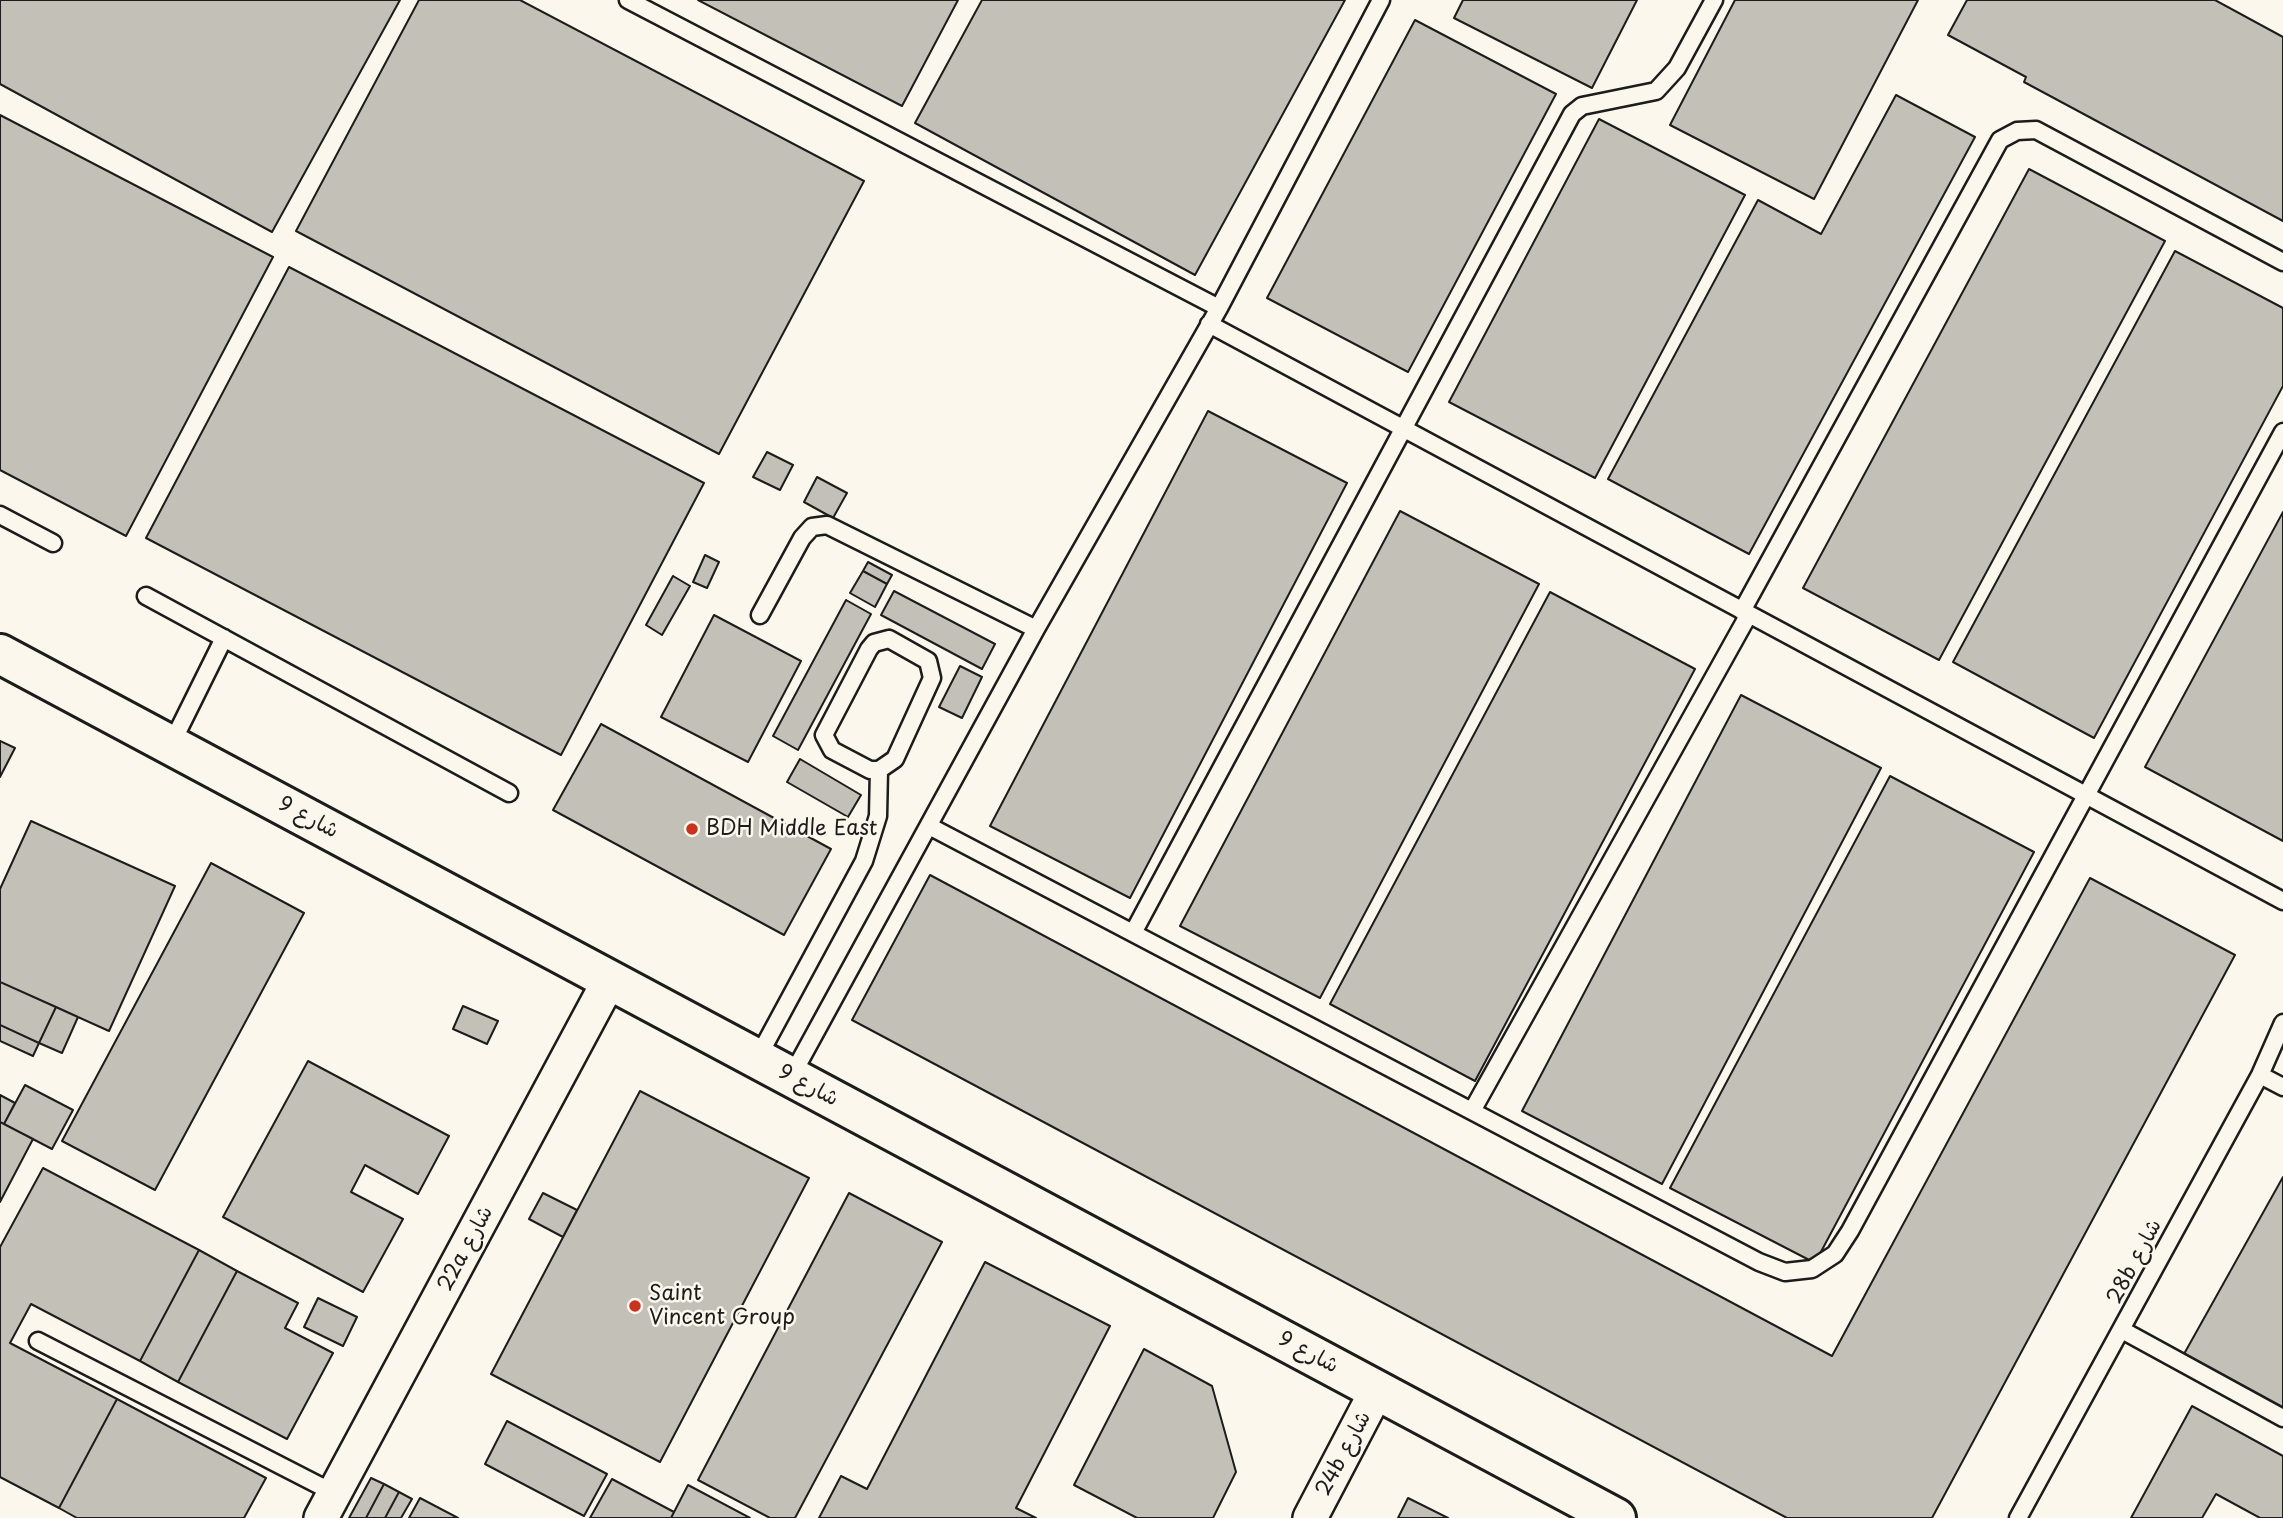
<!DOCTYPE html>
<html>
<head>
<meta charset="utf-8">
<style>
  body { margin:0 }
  canvas { display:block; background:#fbf7ec }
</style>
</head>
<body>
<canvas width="2283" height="1518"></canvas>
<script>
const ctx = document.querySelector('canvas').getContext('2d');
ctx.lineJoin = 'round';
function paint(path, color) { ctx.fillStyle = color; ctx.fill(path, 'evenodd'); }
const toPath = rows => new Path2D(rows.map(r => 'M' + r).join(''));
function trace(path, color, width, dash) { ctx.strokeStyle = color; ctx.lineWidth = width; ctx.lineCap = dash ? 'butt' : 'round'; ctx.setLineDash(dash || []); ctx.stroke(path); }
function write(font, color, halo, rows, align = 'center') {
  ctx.font = font + ' "Playpen Sans","Playpen Sans Arabic",sans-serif'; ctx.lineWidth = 5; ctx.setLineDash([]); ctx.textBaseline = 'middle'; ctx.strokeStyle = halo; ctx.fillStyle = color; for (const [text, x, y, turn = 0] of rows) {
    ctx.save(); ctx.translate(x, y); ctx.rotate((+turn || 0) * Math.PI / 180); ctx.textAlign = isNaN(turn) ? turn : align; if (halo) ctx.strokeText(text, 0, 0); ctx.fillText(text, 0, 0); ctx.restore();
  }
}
const building = toPath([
  [0,0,400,0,272,232,0,84,0,0],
  [419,0,520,0,864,181,719,454,296,231,419,0],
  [698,0,958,0,902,106,698,0],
  [982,0,1345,0,1195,275,915,123,982,0],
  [1463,0,1637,0,1592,88,1454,18,1463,0],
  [1735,0,1918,0,1814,199,1670,125,1735,0],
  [1967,0,2215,0,2283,37,2283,221,2024,82,2026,77,1948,35,1967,0],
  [1415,20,1556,94,1408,372,1267,298,1415,20],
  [1896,95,1975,137,1749,554,1608,479,1758,200,1821,234,1896,95],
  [0,115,273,257,126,536,0,470,0,115],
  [1599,119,1745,195,1595,478,1449,402,1599,119],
  [2029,169,2165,241,1939,660,1803,588,2029,169],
  [2175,251,2283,308,2283,386,2094,738,1953,662,2175,251],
  [289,267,704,483,561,755,146,538,289,267],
  [1208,411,1347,483,1130,898,990,826,1208,411],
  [767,452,793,465,780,490,753,477,767,452],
  [817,477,847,493,833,518,804,502,817,477],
  [1400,511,1539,584,1320,998,1180,926,1400,511],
  [2283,512,2283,841,2145,767,2283,512],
  [705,555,719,562,707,588,693,582,705,555],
  [868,562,892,575,887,584,863,571,868,562],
  [863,571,887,584,875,607,850,593,863,571],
  [673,576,690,586,662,635,646,625,673,576],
  [894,591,995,644,982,669,881,615,894,591],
  [1550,592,1695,669,1475,1081,1330,1004,1550,592],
  [846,600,871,614,798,750,773,736,846,600],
  [714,615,801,661,748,762,661,717,714,615],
  [960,666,982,677,962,718,939,707,960,666],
  [1741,695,1881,768,1662,1184,1522,1111,1741,695],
  [601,724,831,849,784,935,553,810,601,724],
  [0,741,15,748,0,777,0,741],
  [800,759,861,795,848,817,787,782,800,759],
  [1890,776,2034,852,1815,1263,1670,1188,1890,776],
  [31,821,175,886,109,1031,0,982,0,889,31,821],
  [211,863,304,913,155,1190,62,1141,211,863],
  [930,875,1832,1356,2090,878,2235,955,1932,1518,1787,1518,852,1020,930,875],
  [0,982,56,1007,39,1043,0,1025,0,982],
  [463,1006,498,1021,487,1044,453,1029,463,1006],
  [56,1007,78,1017,62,1053,39,1043,56,1007],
  [0,1025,39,1043,33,1056,0,1041,0,1025],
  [308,1061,449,1136,418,1194,365,1165,351,1192,403,1219,363,1292,223,1217,308,1061],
  [25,1085,73,1110,52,1149,4,1124,25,1085],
  [640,1091,809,1178,660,1462,491,1374,640,1091],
  [0,1095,15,1103,4,1124,0,1122,0,1095],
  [0,1122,33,1139,0,1202,0,1122],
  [43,1168,199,1250,140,1361,31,1304,10,1343,117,1399,59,1508,0,1477,0,1247,43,1168],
  [2283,1177,2283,1408,2184,1354,2283,1177],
  [543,1193,577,1210,563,1237,529,1219,543,1193],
  [849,1193,942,1242,795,1518,770,1518,698,1480,849,1193],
  [199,1250,237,1271,178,1382,140,1361,199,1250],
  [985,1262,1110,1326,1016,1508,1036,1518,819,1518,841,1476,867,1489,985,1262],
  [237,1271,298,1303,285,1328,333,1353,287,1439,178,1382,237,1271],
  [318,1298,357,1317,343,1346,304,1327,318,1298],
  [1144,1349,1212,1386,1236,1472,1213,1518,1137,1518,1074,1485,1144,1349],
  [117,1399,266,1478,244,1518,77,1518,59,1508,117,1399],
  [2192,1406,2283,1456,2283,1518,2260,1518,2216,1494,2202,1518,2131,1518,2192,1406],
  [507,1421,607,1474,584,1516,485,1464,507,1421],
  [371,1478,384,1484,366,1518,349,1518,371,1478],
  [612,1479,674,1512,671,1518,590,1518,612,1479],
  [384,1484,399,1492,385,1518,366,1518,384,1484],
  [688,1485,750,1518,671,1518,688,1485],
  [399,1492,412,1499,401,1518,385,1518,399,1492],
  [420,1498,458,1518,409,1518,420,1498],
  [1408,1498,1448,1518,1398,1518,1408,1498]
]);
paint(building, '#c3c0b8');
trace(building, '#1c1c1c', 2);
const service = toPath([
  [628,0,1219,308],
  [1209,324,2283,901],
  [0,515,53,543],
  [146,596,509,793],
  [1742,611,2000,140,2017,131,2036,130,2283,262],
  [760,615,802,538,812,527,827,525,1036,629],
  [889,639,928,661,932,678,895,759,879,770,870,770,832,750,824,735,869,649,874,643,889,639],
  [171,745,224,638],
  [929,826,1759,1262,1785,1272,1812,1269,1835,1254,1850,1231,2283,432],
  [1133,933,1572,114,1582,106,1656,91,1677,68,1714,0],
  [757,1059,864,861,878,816,879,770],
  [2260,1075,2283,1087],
  [791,1077,1036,629,1219,308,1381,0],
  [1472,1111,1749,614],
  [2122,1330,2283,1418],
  [38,1341,334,1493],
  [2018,1518,2260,1075,2283,1023]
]);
const minor = toPath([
  [321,1518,610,979],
  [1310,1518,1377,1390]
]);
const tertiary = toPath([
  [0,654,1616,1518]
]);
trace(service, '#1c1c1c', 21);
trace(minor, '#1c1c1c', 38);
trace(tertiary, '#1c1c1c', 44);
trace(service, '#fbf7ec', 16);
trace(minor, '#fbf7ec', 33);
trace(tertiary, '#fbf7ec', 38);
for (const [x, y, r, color] of [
  [692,829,7,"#c8321e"],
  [635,1306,7,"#c8321e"]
]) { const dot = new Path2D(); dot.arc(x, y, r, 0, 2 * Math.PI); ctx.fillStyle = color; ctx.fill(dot); trace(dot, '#fbf7ec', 2.5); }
write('21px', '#1c1c1c', '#fbf7ec', [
  ["شارع 9",308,818,28],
  ["شارع 9",808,1086,28],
  ["22a شارع",466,1249,-62],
  ["28b شارع",2135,1262,-62],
  ["شارع 9",1308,1353,28],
  ["24b شارع",1344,1454,-62]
]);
write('21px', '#1c1c1c', '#fbf7ec', [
  ["BDH Middle East",706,829],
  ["Saint",649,1294],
  ["Vincent Group",649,1318]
], 'left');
</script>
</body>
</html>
